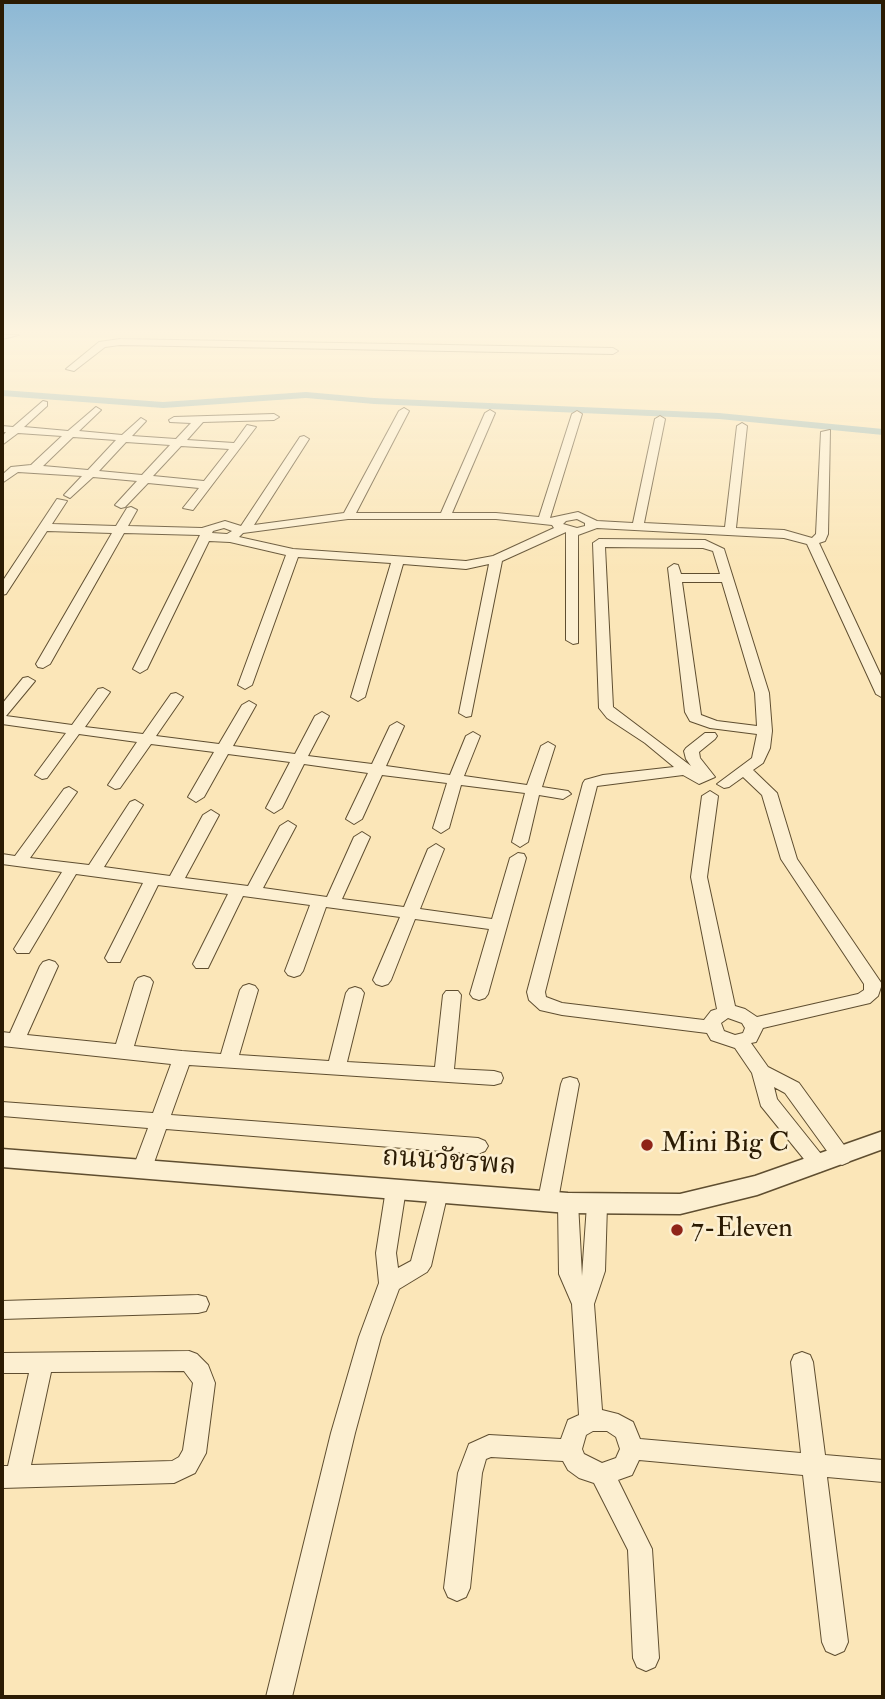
<!DOCTYPE html>
<html>
<head>
<meta charset="utf-8">
<style>
  body { margin:0 }
  #map { position:relative; width:885px; height:1699px; overflow:hidden; background:#fbe6b8; font-family:"IM FELL Double Pica",serif }
  canvas { display:block }
  .frame { position:absolute; inset:0; border:4px solid #2b1b03; pointer-events:none }
</style>
</head>
<body>
<div id="map">
<canvas width="885" height="1699"></canvas>
<div class="frame"></div>
</div>
<script>
const ctx = document.querySelector('canvas').getContext('2d');
ctx.lineJoin = 'round';
const toPath = rows => new Path2D(rows.map(r => 'M' + r).join(''));
function paint(path, color) { ctx.fillStyle = color; ctx.fill(path, 'evenodd'); }
function trace(path, color, width, dash) { ctx.strokeStyle = color; ctx.lineWidth = width; ctx.lineCap = dash ? 'butt' : 'round'; ctx.setLineDash(dash || []); ctx.stroke(path); }
function write(font, color, halo, rows, align = 'center') {
  ctx.font = font + ' "IM FELL Double Pica","Noto Serif Thai",serif'; ctx.lineWidth = 5; ctx.setLineDash([]); ctx.textBaseline = 'middle'; ctx.strokeStyle = halo; ctx.fillStyle = color; for (const [text, x, y, turn = 0] of rows) {
    ctx.save(); ctx.translate(x, y); ctx.rotate((+turn || 0) * Math.PI / 180); ctx.textAlign = isNaN(turn) ? turn : align; if (halo) ctx.strokeText(text, 0, 0); ctx.fillText(text, 0, 0); ctx.restore();
  }
}
paint(toPath([
  [2,390,163,402,306,392,374,398,719,413,883,429,883,435,719,419,374,404,306,398,163,408,2,396,2,390]
]), '#a2bdb8');
const minor = toPath([
  [2,335,19,335,2,339,2,335],
  [120,339,613,348,618,351,613,354,120,345,105,347,74,371,66,369,99,342,120,339],
  [43,401,47,402,47,406,24,427,68,431,96,407,101,410,79,431,122,435,141,418,146,421,132,436,176,439,191,423,170,422,169,420,174,417,274,414,279,417,274,420,203,422,187,440,234,443,247,425,256,427,193,510,183,508,199,488,148,483,125,507,121,508,115,505,137,481,93,477,70,498,64,495,82,476,18,472,2,483,2,475,11,467,31,465,62,436,18,433,2,445,2,437,6,432,2,432,2,426,13,427,43,401],
  [73,437,116,440,88,470,43,466,73,437],
  [126,442,170,445,142,475,99,471,126,442],
  [181,446,229,449,204,481,153,476,181,446],
  [404,408,409,411,356,513,441,513,485,413,490,410,495,413,452,513,496,513,539,517,572,414,577,411,582,414,550,518,578,512,597,521,633,523,655,419,660,416,665,419,644,523,725,527,737,426,742,423,747,426,736,528,784,530,812,538,816,534,821,432,830,430,828,534,825,541,819,543,883,680,883,698,876,694,807,544,784,538,597,528,578,535,578,643,573,644,566,640,566,532,502,561,471,716,466,717,459,713,489,564,466,569,403,564,365,697,358,701,351,697,391,563,298,557,252,685,245,689,238,685,286,555,230,542,209,541,147,669,140,673,133,669,200,535,124,533,50,664,43,668,38,667,36,664,112,533,47,531,6,594,2,595,2,582,57,499,67,501,52,524,116,526,127,508,131,507,137,510,128,526,202,528,225,521,241,526,300,437,304,436,309,439,254,525,344,513,399,411,404,408],
  [348,519,496,519,552,525,554,528,493,556,466,561,293,549,239,537,243,533,348,519],
  [577,519,585,523,585,526,577,528,563,524,566,521,577,519],
  [224,528,232,531,227,534,212,533,213,531,224,528],
  [599,539,705,540,724,549,769,693,772,731,770,748,763,763,753,770,777,793,797,859,882,984,878,996,870,1003,763,1028,756,1042,751,1043,768,1067,799,1083,849,1152,852,1157,849,1162,842,1165,835,1162,785,1093,774,1087,777,1099,829,1164,826,1169,819,1172,812,1169,761,1106,752,1073,735,1048,711,1040,707,1033,562,1015,540,1010,529,1000,527,992,583,783,585,780,603,775,674,767,645,743,607,718,599,708,593,543,599,539],
  [605,547,703,548,713,551,720,574,681,574,678,565,674,564,668,568,685,712,690,721,710,728,757,734,752,758,717,784,724,788,729,787,743,777,762,795,781,859,864,984,864,990,858,994,757,1017,745,1009,735,1006,707,877,718,796,710,791,702,796,691,877,717,1009,711,1011,704,1020,562,1003,546,997,545,992,597,786,683,775,699,784,715,777,700,758,699,752,715,739,717,736,715,733,705,733,686,748,684,751,686,759,691,766,613,707,605,547],
  [682,582,722,582,755,693,757,726,717,721,701,715,682,582],
  [728,1018,742,1023,745,1028,743,1033,735,1035,724,1031,721,1023,728,1018],
  [28,677,35,681,6,716,72,725,98,689,103,688,110,692,85,727,143,734,171,694,176,693,183,697,156,736,219,744,242,705,249,701,256,705,233,746,295,754,315,716,322,712,329,716,308,756,372,764,390,726,397,722,404,726,386,766,450,775,466,736,473,732,480,736,464,776,527,785,541,746,548,742,555,746,542,787,568,791,571,794,563,799,539,795,528,842,520,847,512,842,525,793,461,785,449,828,441,833,433,828,447,783,382,775,362,819,354,824,346,819,368,773,304,764,282,808,274,813,266,808,290,762,228,754,204,797,196,802,188,797,214,752,151,744,120,788,115,789,108,785,137,742,79,734,47,778,42,779,35,775,66,733,2,724,2,704,23,678,28,677],
  [69,787,77,792,30,858,89,865,130,802,135,800,143,805,104,867,170,876,203,815,211,810,219,815,185,878,248,886,280,826,288,821,296,826,263,888,327,897,354,837,362,832,370,837,342,899,404,907,428,849,436,844,444,849,420,909,492,919,510,858,518,853,524,854,526,858,488,994,485,998,479,1000,473,998,470,994,489,929,415,919,391,980,388,984,382,986,376,984,373,980,400,917,326,907,303,971,300,975,294,977,288,975,285,971,310,905,243,896,208,968,196,968,193,964,228,894,158,885,120,962,108,962,105,958,143,883,76,874,29,953,17,953,14,949,62,872,2,864,2,854,15,856,64,789,69,787],
  [49,960,55,962,58,966,27,1035,116,1044,135,982,138,978,144,976,150,978,153,982,134,1046,182,1051,221,1054,240,990,243,986,249,984,255,986,258,990,239,1055,329,1061,346,993,349,989,355,987,361,989,364,993,347,1062,435,1067,443,995,446,991,458,991,461,995,454,1069,494,1071,501,1073,503,1078,501,1083,494,1085,189,1065,171,1115,478,1138,485,1141,488,1146,485,1151,478,1154,166,1129,150,1174,143,1176,136,1174,133,1168,148,1128,2,1116,2,1102,153,1113,171,1064,2,1046,2,1032,10,1033,40,966,43,962,49,960],
  [570,1077,577,1079,579,1084,558,1200,555,1206,548,1208,541,1206,538,1200,561,1084,563,1079,570,1077],
  [396,1181,403,1183,406,1189,396,1253,398,1268,411,1261,431,1186,438,1184,445,1186,448,1192,431,1266,427,1272,399,1289,381,1337,355,1433,292,1697,266,1697,331,1433,359,1337,379,1283,376,1253,386,1189,389,1183,396,1181],
  [568,1195,575,1197,578,1203,582,1276,587,1205,590,1199,597,1197,604,1199,607,1205,605,1271,594,1304,602,1410,618,1414,633,1422,640,1439,801,1453,791,1362,794,1355,802,1352,810,1355,813,1362,825,1455,883,1460,883,1482,827,1477,848,1642,844,1651,835,1655,826,1651,822,1642,803,1475,639,1460,632,1475,618,1480,652,1549,659,1658,655,1667,646,1671,637,1667,633,1658,628,1550,594,1483,579,1478,568,1470,563,1461,491,1457,486,1459,482,1473,470,1588,466,1597,457,1601,448,1597,444,1588,458,1473,469,1444,489,1435,561,1439,568,1420,579,1415,572,1304,559,1274,558,1203,561,1197,568,1195],
  [593,1431,607,1431,616,1437,620,1449,616,1458,602,1463,584,1454,582,1449,586,1435,593,1431],
  [198,1295,206,1297,209,1304,206,1311,198,1313,2,1319,2,1301,198,1295],
  [189,1351,197,1354,208,1365,215,1383,206,1453,195,1473,174,1483,2,1488,2,1466,8,1466,29,1373,2,1373,2,1353,189,1351],
  [184,1371,193,1383,183,1450,179,1457,172,1461,31,1465,51,1372,184,1371]
]);
const tertiary = toPath([
  [883,1131,883,1149,757,1195,680,1214,568,1213,2,1167,2,1149,568,1193,680,1194,755,1176,883,1131]
]);
trace(minor, '#5f4e30', 2);
trace(tertiary, '#5f4e30', 3);
paint(minor, '#fcefd1');
paint(tertiary, '#fcefd1');
const sky = ctx.createLinearGradient(0, 0, 0, 573);
sky.addColorStop(0, '#8cb8d5');
sky.addColorStop(0.58, '#fdf4df');
sky.addColorStop(1, '#fdf4df00');
ctx.fillStyle = sky;
ctx.fillRect(0, 0, 885, 573);
for (const [x, y, r, color] of [
  [647,1145,7,"#8f2418"],
  [677,1230,7,"#8f2418"]
]) { const dot = new Path2D(); dot.arc(x, y, r, 0, 2 * Math.PI); ctx.fillStyle = color; ctx.fill(dot); trace(dot, '#fcefd1', 2.5); }
write('28px', '#2b1b03', '#fcefd1', [
  ["Mini Big C",661,1145],
  ["7-Eleven",691,1230]
], 'left');
write('28px', '#2b1b03', '#fcefd1', [
  ["ถนนวัชรพล",449,1163,4]
]);
</script>
</body>
</html>
